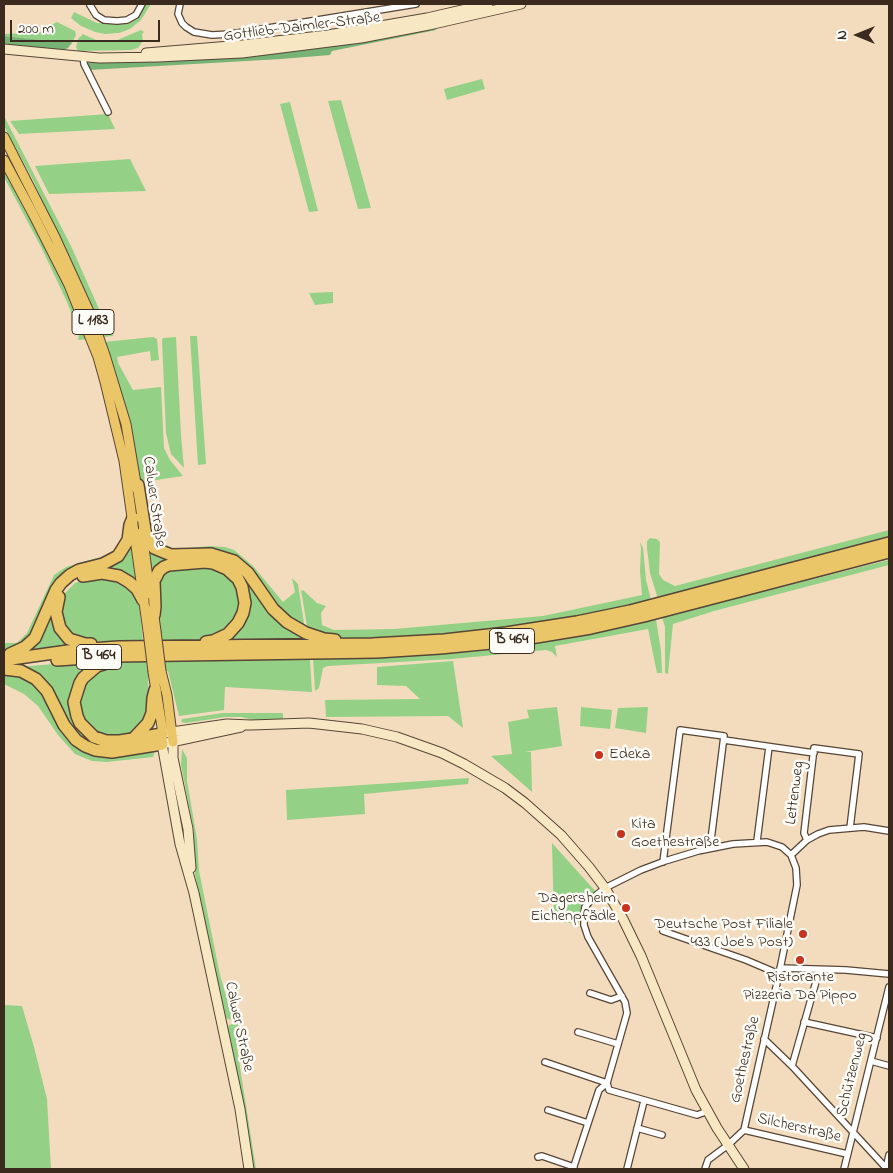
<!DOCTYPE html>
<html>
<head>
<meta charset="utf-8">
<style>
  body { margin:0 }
  #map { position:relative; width:893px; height:1173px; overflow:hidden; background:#f3dcbd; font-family:"Indie Flower",sans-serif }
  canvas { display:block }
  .frame { position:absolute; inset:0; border:5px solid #3b2a1e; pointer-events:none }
  .north { position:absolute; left:833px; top:10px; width:50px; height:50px; -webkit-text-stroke:4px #fdfcf7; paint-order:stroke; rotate:270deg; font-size:14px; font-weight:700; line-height:20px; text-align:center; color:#3b2a1e }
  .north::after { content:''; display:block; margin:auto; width:18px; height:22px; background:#3b2a1e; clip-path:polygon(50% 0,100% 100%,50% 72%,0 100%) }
  .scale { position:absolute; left:10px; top:20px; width:150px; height:22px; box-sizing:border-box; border:2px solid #3b2a1e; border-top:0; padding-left:6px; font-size:15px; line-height:18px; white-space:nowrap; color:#3b2a1e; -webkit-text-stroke:4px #fdfcf7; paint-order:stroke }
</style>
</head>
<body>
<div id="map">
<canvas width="893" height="1173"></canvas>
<div class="frame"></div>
<div class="north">N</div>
<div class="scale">200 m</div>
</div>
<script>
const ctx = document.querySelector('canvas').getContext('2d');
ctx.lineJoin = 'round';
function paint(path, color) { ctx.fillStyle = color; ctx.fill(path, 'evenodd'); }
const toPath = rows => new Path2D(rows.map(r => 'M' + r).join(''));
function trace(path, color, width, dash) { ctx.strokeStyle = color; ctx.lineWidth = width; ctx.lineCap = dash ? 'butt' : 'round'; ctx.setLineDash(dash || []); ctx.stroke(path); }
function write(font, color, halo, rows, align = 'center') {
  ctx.font = font + ' "Indie Flower",sans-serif'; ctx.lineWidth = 5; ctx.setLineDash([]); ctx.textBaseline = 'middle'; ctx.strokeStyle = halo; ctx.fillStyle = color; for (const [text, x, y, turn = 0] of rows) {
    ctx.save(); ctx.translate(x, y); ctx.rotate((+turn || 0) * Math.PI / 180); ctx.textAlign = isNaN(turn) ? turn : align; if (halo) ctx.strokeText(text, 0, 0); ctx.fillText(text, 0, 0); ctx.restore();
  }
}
paint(toPath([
  [145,4,151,4,141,20,130,29,119,33,105,34,95,32,81,26,71,18,74,12,97,23,125,24,135,20,139,15],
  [57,22,75,31,76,35,72,43,69,40,59,42,4,36,4,34,43,32,43,29],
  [141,30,144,32,142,34,143,41,138,48,131,50,78,51,76,47,78,39,83,34,96,40,115,41],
  [482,79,485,89,447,100,444,89],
  [341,100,371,208,358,209,328,101],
  [290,102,318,211,309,212,280,104],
  [108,114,115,129,19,134,10,121],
  [4,116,71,246,103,318,107,324,114,327,111,332,113,332,113,336,103,337,33,180,4,126],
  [130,159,146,191,49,194,35,166],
  [4,166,70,296,87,339,78,340,79,334,73,323,72,315,67,302,42,249,4,177],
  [333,292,333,303,315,305,309,293],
  [190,336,197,336,206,464,198,465],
  [153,337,157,339,159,360,151,361,150,351,117,357,118,363,133,390,161,387,164,448,170,460,183,476,143,482,153,534,156,540,160,545,167,548,177,549,209,546,225,547,234,550,253,566,283,602,295,592,292,578,298,584,305,630,280,613,249,570,235,559,226,555,212,551,169,552,154,544,149,536,128,422,104,342],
  [176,337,181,435,184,468,171,454,166,433,162,340,163,338],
  [889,530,889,537,658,599,650,573,647,548,647,541,650,538,657,539,660,542,659,574,663,580,675,586],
  [132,540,137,583,120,573,101,570,85,572,71,578,62,587,57,596,54,605,53,615,60,633,72,645,24,651,40,635,55,596,65,582,70,578,79,573,107,565,117,559,125,550,129,541],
  [640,542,643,548,646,580,651,600,586,615,509,627,450,633,351,639,332,638,308,632,302,596,301,591,303,590,317,603,326,606,321,613,322,625,334,630,394,629,543,616,642,595,640,571,641,548],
  [153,550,165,556,171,558,184,559,210,557,229,563,247,577,267,607,278,619,294,631,313,640,221,642,238,629,247,611,246,591,238,574,224,563,216,560,201,558,164,564,157,569,153,578,149,556],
  [111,554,112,556,74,569,37,630,15,649,4,652,4,643,17,643,27,633,54,575,66,567],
  [889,560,889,565,714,611,673,624,668,674,665,673,665,627,662,617],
  [201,564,235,578,242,606,234,625,206,640,162,641,159,619,157,579,165,570],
  [86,579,114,579,131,589,139,603,143,641,79,641,62,624,61,600,64,594,75,583],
  [656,619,661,651,662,673,657,673,648,629,555,646,557,657,552,652,546,650,452,659,328,666,323,668,319,688,315,691,313,659,398,657,472,651,560,639],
  [310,659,312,692,225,687,224,710,179,716,168,671,166,671,164,661],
  [101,660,92,667,72,712,115,747,95,745,78,737,52,696,18,667],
  [146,661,148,675,149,718,130,737,102,738,81,721,77,706,82,683,105,665,123,662],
  [453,661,463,728,448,716,326,717,325,700,420,699,406,686,377,685,377,667],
  [4,671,13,672,36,682,73,743,80,750,88,753,152,751,155,751,153,757,107,762,92,761,75,754,58,735,38,706,24,694,4,684],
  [557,707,562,746,525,752,531,752,532,792,491,756,512,754,508,722,529,718,527,710],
  [581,707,612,710,610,729,580,726],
  [648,707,646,733,615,728,618,708],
  [223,713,283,713,283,720,257,721,241,717,225,717,186,723,181,722,182,719],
  [182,749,187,758,187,781,197,839,199,871,220,975,227,999,234,1016,234,1018,232,1020,225,1018,223,1013,195,874,193,863,194,831,181,765],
  [469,778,468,784,364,794,365,814,287,820,286,790],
  [552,843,597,893,585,906,578,924,554,921],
  [4,1005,22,1006,34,1047,47,1099,51,1169,4,1169],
  [232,1024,237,1024,240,1027,237,1048,256,1169,253,1169,227,1029,229,1025]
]), '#94d187');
paint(toPath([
  [435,27,436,30,332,51,330,55,281,59,89,70,87,63,90,61],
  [4,36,59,42,69,40,72,43,68,48,64,50,4,44]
]), '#77b374');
const street = toPath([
  [180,4,178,14,182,23,186,27,194,32,212,35,231,34,416,4],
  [90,5,96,15,104,20,117,21,127,20,136,15,142,4],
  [83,55,84,64,108,112],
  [724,740,814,753],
  [807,840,804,833,814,748,859,754,850,828],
  [757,841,769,747],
  [791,855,807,840,818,834,829,830,864,827,889,831],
  [663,862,680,730,724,736,710,848],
  [663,931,746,960,779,974],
  [780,968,846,970,889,974],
  [590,993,611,1000,622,996],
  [804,1022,877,1038],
  [578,1032,618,1044],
  [764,1039,792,1066,887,1169],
  [871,1061,889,1066],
  [545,1062,607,1083,609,1090,697,1115,708,1111],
  [792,1066,819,971],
  [548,1110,588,1123],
  [637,1128,662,1135],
  [744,1130,847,1154],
  [538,1157,542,1156,574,1167],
  [573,1169,599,1090,607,1083,627,1013,625,1002,588,937,584,925,584,914,585,907,594,897,605,888,641,870,665,861,698,851,733,844,767,842,782,847,791,855,796,868,797,885,779,974,744,1130,728,1145,708,1160,705,1169],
  [627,1169,644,1101],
  [844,1169,889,987],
  [886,1169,889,1155]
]);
const secondary = toPath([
  [4,49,99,58,158,57,242,53,361,38,429,25,521,4],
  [146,53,242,45,328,35,427,18,488,4],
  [241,727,162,744,180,844,194,893,240,1109,249,1169],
  [165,733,227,724,251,725,309,723,362,729,397,737,442,753,464,764,505,788,525,803,561,835,589,867,605,888,623,919,641,956,696,1090,717,1128,744,1169],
  [173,742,173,758,188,829,191,868]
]);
const primary = toPath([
  [4,137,55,237,92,318,105,355,126,424,137,489],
  [4,160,33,214,69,285,98,357,105,382,124,461,148,631],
  [142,532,150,594],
  [153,609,156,631],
  [161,671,167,695,173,742],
  [153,672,162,727,162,741]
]);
const highway = toPath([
  [138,485,146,536,154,548,171,555,211,554,234,561,248,573,273,609,287,622,306,633,324,639,335,640],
  [83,576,102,573,119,576,129,582,137,589,143,600],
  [59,597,56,612,60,628,69,639,85,644,91,644],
  [154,615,155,607,154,581,159,571,164,567,169,565,205,562,213,563,227,569,238,579,242,587,245,603,243,613,238,623,228,634,213,641,206,642],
  [10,654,25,647,35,638,56,590,61,583,70,575,79,570,103,564,118,556,128,540,130,525,133,518],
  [4,660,75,650,119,647,372,644,444,640,506,633,577,622,630,611,889,543],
  [57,660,116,656,377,652,440,648,512,641,591,628,644,616,889,552],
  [116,660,97,666,83,678,80,683,74,702,77,716,80,723,94,737,106,741,120,741,162,734],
  [4,669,21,671,36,679,47,691,64,725,76,740,85,746,95,750,112,752,162,744],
  [134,738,148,723,152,713,153,698,155,690]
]);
trace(street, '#574536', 8);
trace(secondary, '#574536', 11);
trace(primary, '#574536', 11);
trace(highway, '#574536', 14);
trace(street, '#fff', 5.5);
trace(secondary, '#f7e8c3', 9);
trace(primary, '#ebc669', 9);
trace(highway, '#ebc669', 11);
const primaryBridge = toPath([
  [148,631,153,672],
  [156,631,161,671]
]);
trace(primaryBridge, '#574536', 11, []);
trace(primaryBridge, '#ebc669', 9);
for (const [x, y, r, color] of [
  [599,755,5,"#c8321e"],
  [621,834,5,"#c8321e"],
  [626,908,5,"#c8321e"],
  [803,934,5,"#c8321e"],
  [800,960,5,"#c8321e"]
]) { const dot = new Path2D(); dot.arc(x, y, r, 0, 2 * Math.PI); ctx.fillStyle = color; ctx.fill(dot); trace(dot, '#fdfcf7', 2); }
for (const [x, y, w] of [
  [93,322,42],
  [512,641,45],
  [99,657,45]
]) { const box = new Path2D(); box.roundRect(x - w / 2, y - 12.5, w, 25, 4); ctx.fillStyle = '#fdfcf7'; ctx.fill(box); trace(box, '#3b2a1e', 1); }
write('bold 15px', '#3b2a1e', null, [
  ["L 1183",93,322],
  ["B 464",512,641],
  ["B 464",99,657]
]);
write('16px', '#3b2a1e', '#fdfcf7', [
  ["Gottlieb-Daimler-Straße",302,28,-7],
  ["Calwer Straße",153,502,82],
  ["Lettenweg",796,793,-83],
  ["Calwer Straße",238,1027,78],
  ["Goethestraße",746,1060,-77],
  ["Schützenweg",853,1075,-76],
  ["Silcherstraße",799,1129,13]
]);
write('16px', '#3b2a1e', '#fdfcf7', [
  ["Edeka",609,755],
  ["Kita",631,825],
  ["Goethestraße",631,843],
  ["Dagersheim",616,899,"right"],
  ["Eichenpfädle",616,917,"right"],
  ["Deutsche Post Filiale",793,925,"right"],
  ["433 (Joe's Post)",793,943,"right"],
  ["Ristorante",800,978,"center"],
  ["Pizzeria Da Pippo",800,996,"center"]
], 'left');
</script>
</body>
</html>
